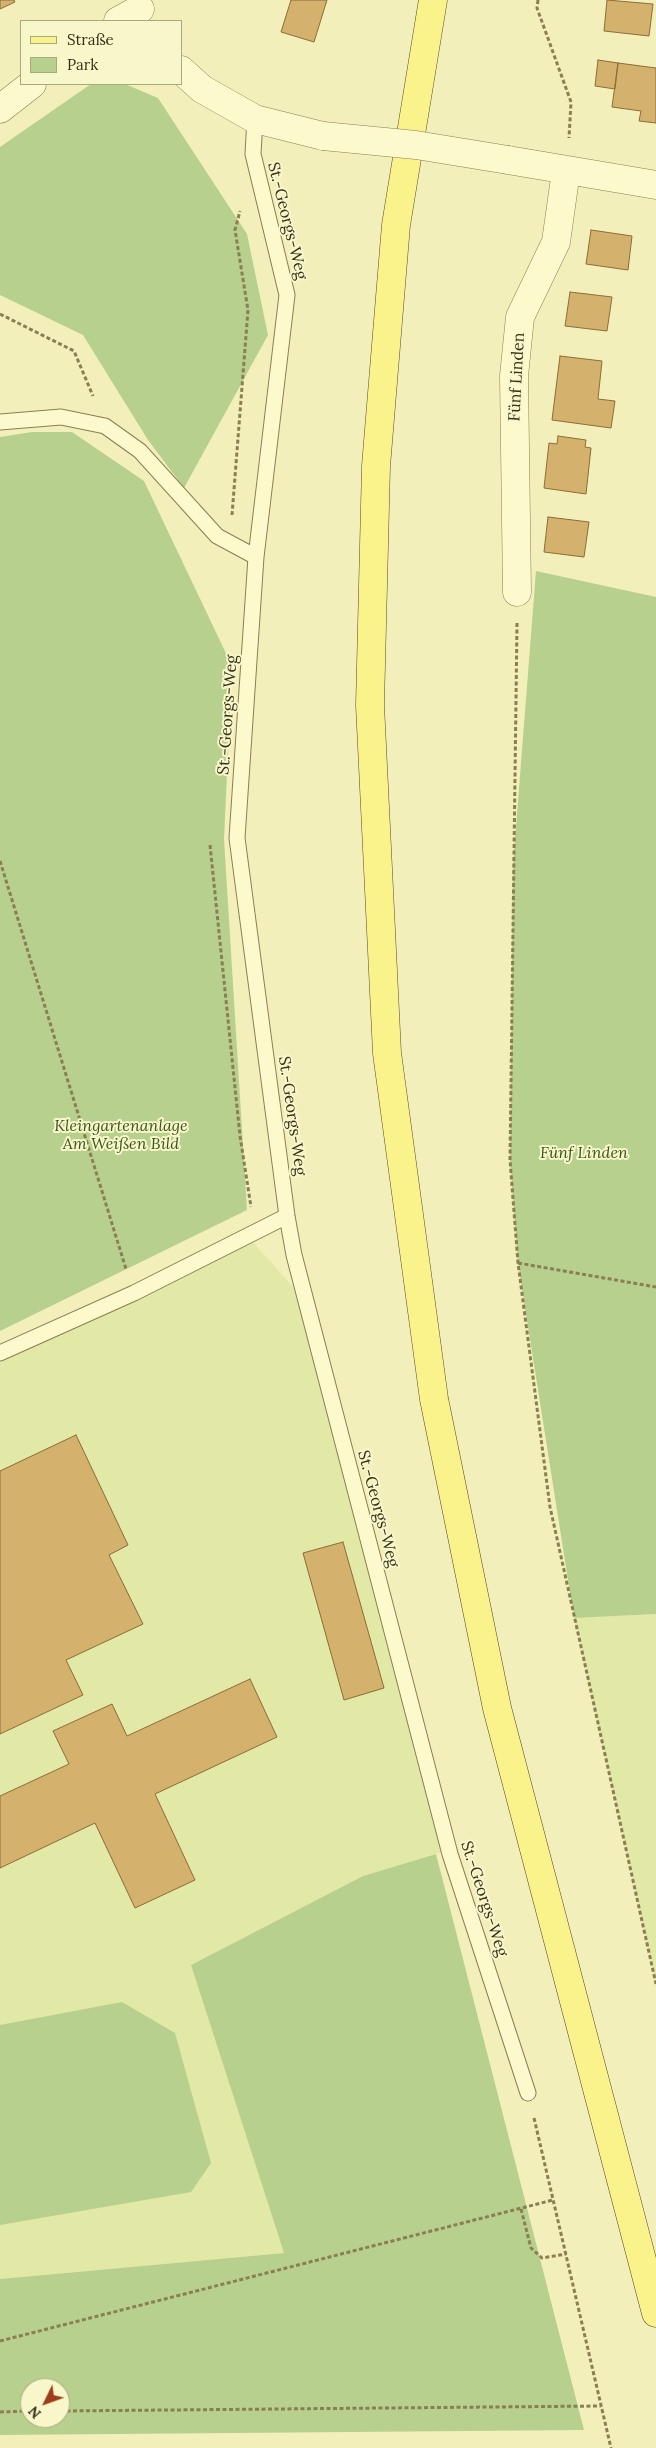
<!DOCTYPE html>
<html>
<head>
<meta charset="utf-8">
<style>
  body { margin:0 }
  #map { position:relative; width:656px; height:2448px; overflow:hidden; background:#f2efba; font-family:Lora,serif }
  canvas { display:block }
  .legend { position:absolute; left:20px; top:20px; width:162px; height:65px; box-sizing:border-box; background:#f8f7ca; border:1px solid #aba783; margin:0; padding:6px 9px; list-style:none; font-size:15px; color:#372f19 }
  .legend li { display:flex; align-items:center; gap:10px; height:25px }
  .legend b { width:25px; border:1px solid #aba783 }
  .north { position:absolute; left:20px; top:2378px; width:50px; height:50px; box-sizing:border-box; background:#f8f7ca; border:1px solid #aba783; border-radius:50%; rotate:228deg; font-size:14px; font-weight:700; line-height:20px; text-align:center; color:#372f19 }
  .north::after { content:''; display:block; margin:auto; width:18px; height:22px; background:#9e3d1d; clip-path:polygon(50% 0,100% 100%,50% 72%,0 100%) }
</style>
</head>
<body>
<div id="map">
<canvas width="656" height="2448"></canvas>
<ul class="legend">
<li><b style="height:6px;background:#faf38c"></b>Straße</li>
<li><b style="height:14px;background:#b8d08d"></b>Park</li>
</ul>
<div class="north">N</div>
</div>
<script>
const ctx = document.querySelector('canvas').getContext('2d');
ctx.lineJoin = 'round';
function paint(path, color) { ctx.fillStyle = color; ctx.fill(path, 'evenodd'); }
const toPath = rows => new Path2D(rows.map(r => 'M' + r).join(''));
function trace(path, color, width, dash) { ctx.strokeStyle = color; ctx.lineWidth = width; ctx.lineCap = dash ? 'butt' : 'round'; ctx.setLineDash(dash || []); ctx.stroke(path); }
function write(font, color, halo, rows, align = 'center') {
  ctx.font = font + ' Lora,serif'; ctx.lineWidth = 4; ctx.setLineDash([]); ctx.textBaseline = 'middle'; ctx.strokeStyle = halo; ctx.fillStyle = color; for (const [text, x, y, turn = 0] of rows) {
    ctx.save(); ctx.translate(x, y); ctx.rotate((+turn || 0) * Math.PI / 180); ctx.textAlign = isNaN(turn) ? turn : align; if (halo) ctx.strokeText(text, 0, 0); ctx.fillText(text, 0, 0); ctx.restore();
  }
}
paint(toPath([
  [251,1240,294,1288,448,1850,363,1876,191,1965,284,2253,0,2279,0,1361],
  [656,1614,656,1984,574,1618]
]), '#e2e8a6');
paint(toPath([
  [91,84,125,84,158,98,247,234,268,335,184,488,148,440,83,335,0,295,0,147],
  [32,432,72,432,144,481,232,666,224,839,247,1210,0,1331,0,437],
  [536,571,656,597,656,1614,574,1618,518,1263,510,1160,513,865],
  [436,1854,584,2430,0,2435,0,2279,284,2253,191,1965,363,1876],
  [30,2388,60,2388,60,2418,30,2418],
  [122,2002,175,2033,211,2163,191,2192,0,2225,0,2025]
]), '#b8d08d');
const building = toPath([
  [0,0,14,0,15,2,0,9,0,0],
  [291,0,327,0,314,42,281,32,291,0],
  [607,0,653,4,649,36,604,31,607,0],
  [598,60,618,63,615,89,595,86,598,60],
  [618,63,656,68,656,123,639,121,641,111,612,107,618,63],
  [591,230,632,236,628,270,586,264,591,230],
  [570,292,612,297,607,331,565,326,570,292],
  [560,356,602,361,598,399,615,401,611,428,552,420,560,356],
  [558,436,586,440,585,447,591,448,586,494,544,488,549,443,557,444,558,436],
  [548,517,589,522,584,557,544,552,548,517],
  [76,1435,128,1545,109,1555,143,1624,66,1660,83,1695,0,1734,0,1471,76,1435],
  [343,1542,384,1688,344,1700,303,1553,343,1542],
  [250,1679,277,1737,155,1794,195,1880,135,1908,95,1823,0,1868,0,1796,69,1764,53,1731,112,1704,127,1736,250,1679]
]);
paint(building, '#d4b16c');
trace(building, '#8b6d36', 1);
const service = toPath([
  [255,119,253,154,287,295,256,557,237,838,287,1216,294,1255,450,1854,528,2093],
  [0,422,61,417,105,426,140,451,217,536,256,557],
  [0,1353,134,1293,287,1216]
]);
const minor = toPath([
  [118,21,140,9],
  [181,70,202,89,255,119,323,136],
  [0,109,32,84],
  [508,160,656,185],
  [517,592,514,376,520,317,556,242,566,171]
]);
const primary = toPath([
  [433,0,396,225,376,466,370,705,387,1053,434,1399,497,1708,656,2313]
]);
trace(service, '#8a7e53', 17);
trace(minor, '#8a7e53', 29);
trace(primary, '#564928', 29);
trace(toPath([
  [538,0,537,8,571,102,569,138],
  [0,314,74,351,93,396],
  [232,515,248,310,235,230,240,211],
  [517,623,510,1160,518,1263,550,1507,656,1984],
  [210,845,240,1136,251,1207],
  [0,861,126,1269],
  [518,1263,656,1287],
  [534,2118,611,2448],
  [521,2209,531,2248,542,2258,566,2254],
  [0,2341,553,2200],
  [60,2411,601,2406],
  [0,2412,30,2411]
]), '#8a7e53', 3, [4, 2.5]);
trace(service, '#fcfacd', 15);
trace(minor, '#fcfacd', 28);
trace(primary, '#faf38c', 28);
const minorBridge = toPath([
  [323,136,416,145,508,160]
]);
trace(minorBridge, '#8a7e53', 29, []);
trace(minorBridge, '#fcfacd', 28);
write('16px', '#372f19', '#f8f7ca', [
  ["St.-Georgs-Weg",287,221,76],
  ["Fünf Linden",517,377,-87],
  ["St.-Georgs-Weg",228,715,-86],
  ["St.-Georgs-Weg",292,1116,82],
  ["St.-Georgs-Weg",378,1509,75],
  ["St.-Georgs-Weg",484,1899,72]
]);
write('italic 16px', '#3a551e', '#f8f7ca', [
  ["Kleingartenanlage",121,1126],
  ["Am Weißen Bild",121,1144],
  ["Fünf Linden",584,1153]
]);
</script>
</body>
</html>
